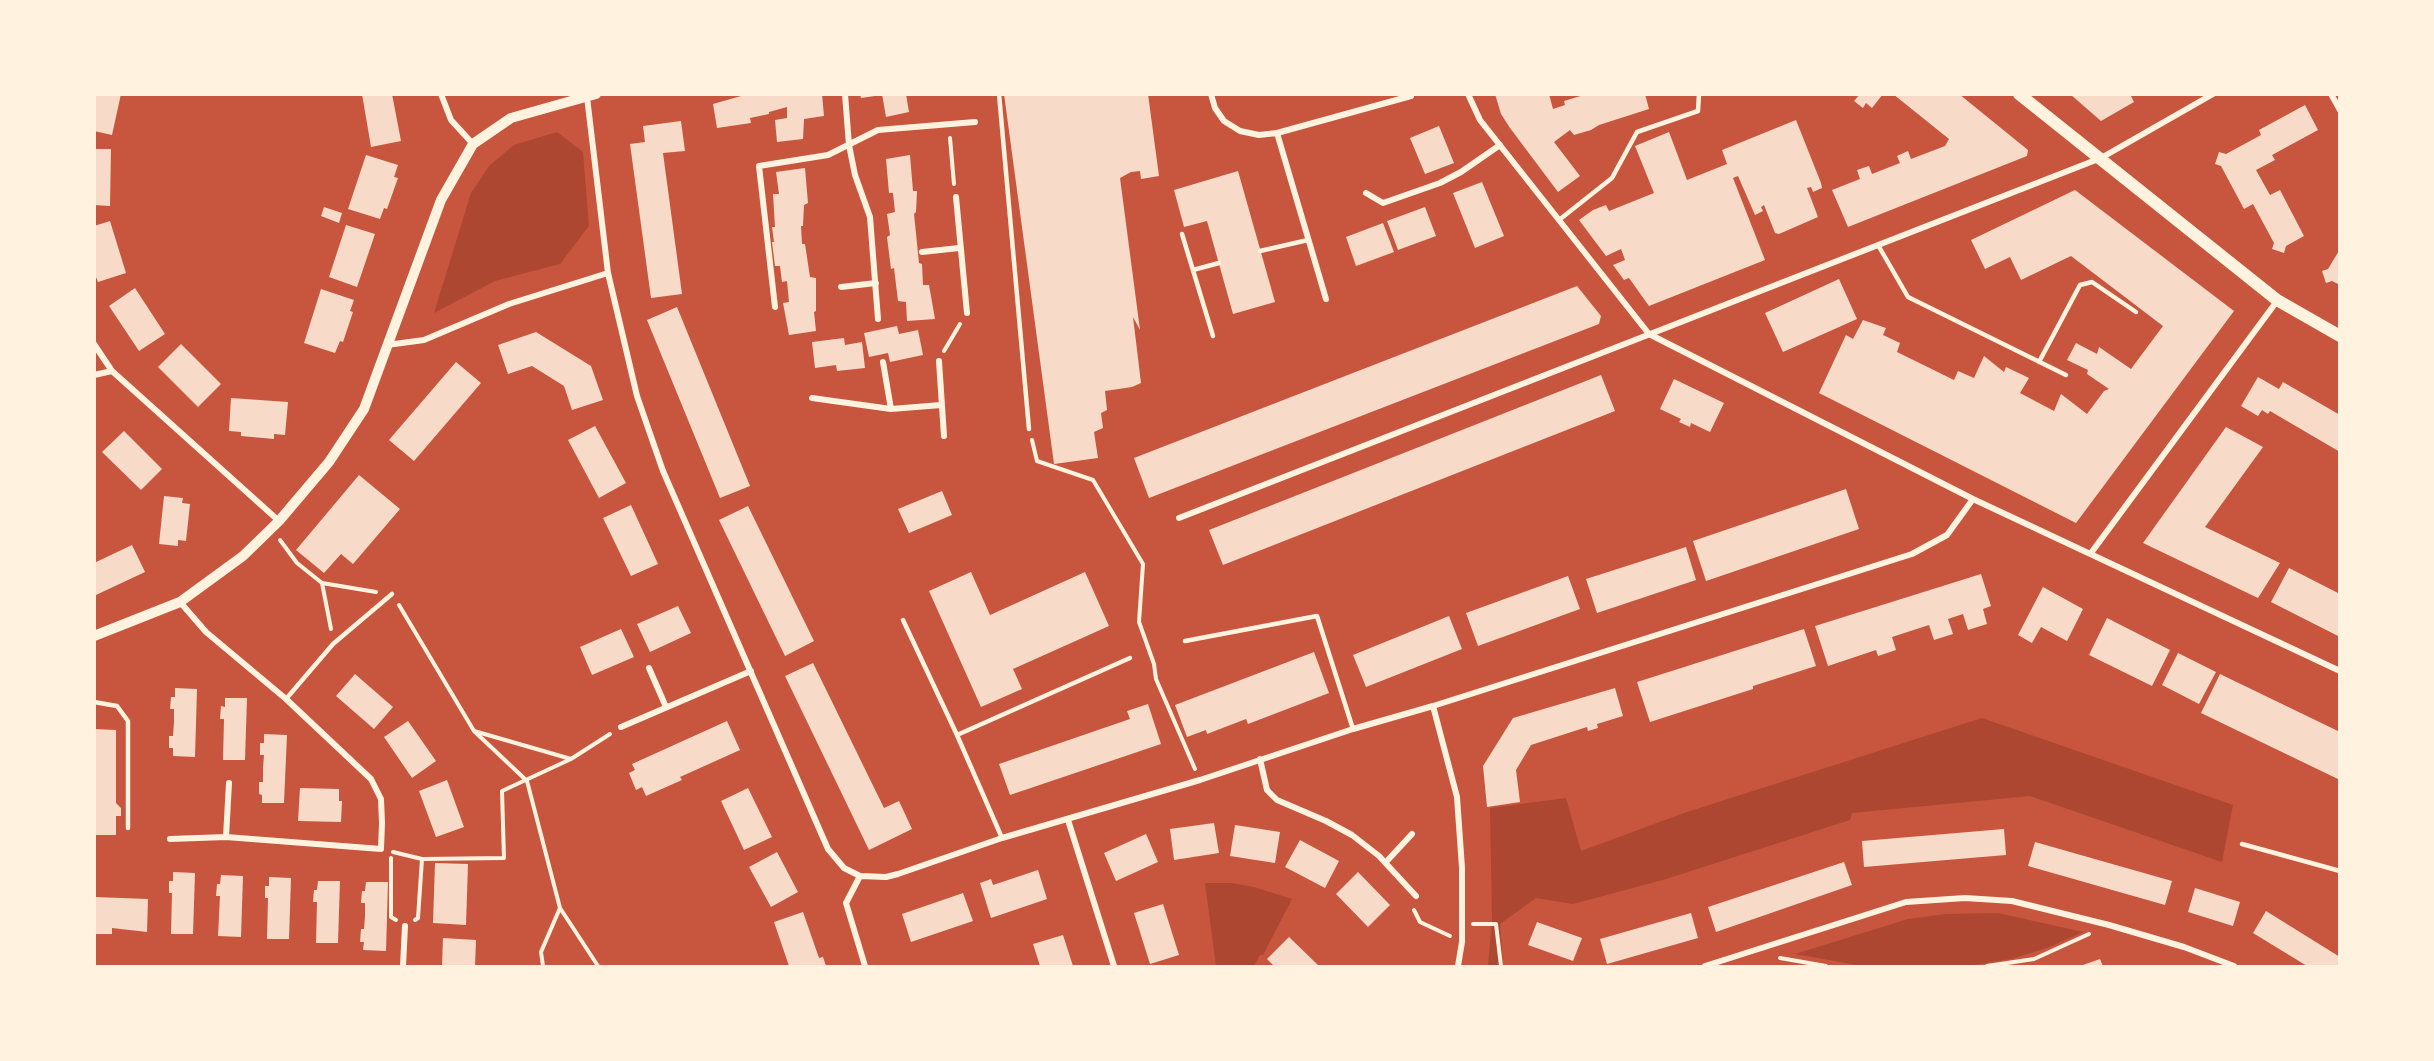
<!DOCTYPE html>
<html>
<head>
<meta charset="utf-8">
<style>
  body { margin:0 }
  #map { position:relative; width:2434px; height:1061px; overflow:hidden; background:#c8553d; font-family:"Times New Roman",serif }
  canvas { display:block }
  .frame { position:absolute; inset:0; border:96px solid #fff3e0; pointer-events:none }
</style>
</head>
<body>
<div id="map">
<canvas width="2434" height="1061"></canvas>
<div class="frame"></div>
</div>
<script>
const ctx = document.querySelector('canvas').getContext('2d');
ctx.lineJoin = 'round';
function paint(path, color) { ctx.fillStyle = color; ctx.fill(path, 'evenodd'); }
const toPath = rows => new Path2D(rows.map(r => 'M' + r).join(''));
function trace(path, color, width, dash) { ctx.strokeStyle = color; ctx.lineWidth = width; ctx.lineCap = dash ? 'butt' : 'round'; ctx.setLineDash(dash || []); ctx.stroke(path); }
paint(toPath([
  [557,132,583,152,589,226,560,264,495,281,434,313,471,193,489,166,514,145],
  [1982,718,2233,805,2222,862,2030,796,1852,813,1850,820,1666,879,1573,904,1536,898,1500,924,1503,966,1488,966,1492,918,1490,808,1566,798,1581,851,1684,813],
  [1205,883,1231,883,1254,887,1292,899,1263,955,1260,955,1254,966,1216,966],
  [1998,913,2083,932,2047,948,2011,959,1967,966,1857,965,1795,954,1908,919,1946,914]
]), '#ae4732');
paint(toPath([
  [94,94,121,94,112,135,94,131],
  [362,94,392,94,401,141,371,147],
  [748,94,822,94,824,116,804,119,803,139,777,142,775,120,787,118,787,107,769,112,769,114,750,118,751,123,717,128,713,104],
  [860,94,875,94,875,96,861,98],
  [882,94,906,94,909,112,886,117],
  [1004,94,1148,94,1159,176,1141,179,1140,171,1131,172,1120,178,1140,330,1133,317,1141,383,1132,387,1105,391,1107,410,1101,413,1103,428,1094,432,1098,458,1054,464],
  [1495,94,1549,94,1553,109,1565,105,1564,101,1587,94,1645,94,1649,109,1599,125,1591,130,1574,135,1570,130,1554,142,1580,176,1558,192,1510,128,1501,114],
  [1860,94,1883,94,1872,108,1866,103,1863,108,1854,101],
  [1893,94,1959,94,2028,150,2027,156,1848,227,1832,190,1860,179,1857,170,1869,166,1872,174,1900,163,1897,156,1908,151,1911,159,1945,146,1949,139],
  [2070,94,2130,94,2134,102,2101,121],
  [2305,105,2318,130,2272,155,2275,160,2256,170,2270,195,2280,190,2304,236,2286,246,2284,253,2272,249,2274,243,2253,204,2244,209,2221,166,2215,164,2219,152,2226,154,2261,135,2259,130],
  [1796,120,1821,183,1822,188,1813,192,1811,187,1807,188,1818,217,1779,234,1775,233,1764,205,1761,207,1763,211,1755,215,1738,176,1733,178,1765,260,1649,306,1629,278,1624,280,1613,265,1625,260,1621,249,1606,256,1579,220,1593,210,1606,205,1609,211,1654,193,1635,146,1669,132,1687,180,1727,164,1722,150],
  [681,121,685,151,663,153,682,294,651,298,630,144,645,142,643,126],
  [1439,126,1454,163,1425,174,1410,138],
  [94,149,111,149,110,206,94,205],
  [366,155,398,165,394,177,398,178,387,209,384,208,380,219,348,209],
  [910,155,913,191,917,191,916,212,914,214,919,263,922,264,923,285,929,285,935,319,907,321,906,302,898,301,894,268,891,269,887,237,890,235,887,214,895,212,893,193,889,193,886,159],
  [805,168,808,203,804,205,803,226,801,226,802,244,805,244,810,277,816,278,816,311,814,312,816,331,789,335,783,303,789,302,787,281,782,282,780,266,775,266,772,242,774,242,772,227,775,227,773,194,779,194,776,172],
  [1238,171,1275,302,1233,314,1207,221,1184,227,1174,190],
  [1482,182,1504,236,1475,248,1453,193],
  [2075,190,2234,311,2076,523,1819,393,1846,335,1853,339,1863,320,1886,328,1883,335,1900,343,1897,352,1954,380,1958,371,1974,378,1984,356,2004,372,2006,367,2029,378,2020,393,2054,411,2061,394,2087,414,2104,391,2109,389,2087,374,2088,370,2067,360,2076,343,2097,354,2099,347,2131,369,2163,326,2071,256,2021,280,2010,257,1985,269,1971,240],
  [324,207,342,213,339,223,321,216],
  [1425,207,1436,236,1398,250,1387,221],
  [110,221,126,273,98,282,94,272,94,226],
  [1383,223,1394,252,1356,266,1346,237],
  [346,225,375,234,357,287,329,277],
  [2340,249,2340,285,2332,281,2326,283,2322,271,2328,269],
  [1839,279,1857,319,1783,352,1765,313],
  [1577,286,1601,316,1599,324,1149,498,1134,458],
  [135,288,165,334,139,351,109,306],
  [321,289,354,300,350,311,353,312,343,342,340,341,335,353,304,343],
  [677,307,750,486,720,498,647,320],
  [897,326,899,334,918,330,923,355,890,362,888,353,869,357,864,333],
  [536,332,591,366,603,400,572,410,564,386,532,366,508,374,498,345],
  [844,338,845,345,862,342,865,368,837,371,836,365,815,368,812,342],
  [181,344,221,384,198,407,158,367],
  [456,362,481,383,414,461,389,440],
  [1601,375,1615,411,1223,565,1209,530],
  [2258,377,2279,389,2283,382,2340,415,2340,452,2270,411,2268,414,2262,410,2258,416,2241,406],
  [1674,379,1724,403,1710,432,1691,423,1690,427,1679,422,1681,419,1660,409],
  [231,398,288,402,285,435,274,434,274,439,241,436,241,432,229,431],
  [595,426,626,483,599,498,568,440],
  [2226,427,2263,447,2205,527,2280,563,2258,598,2143,543],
  [124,431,162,469,141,490,102,452],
  [359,475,400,509,353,564,341,554,324,573,296,550],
  [1846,489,1859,529,1706,581,1693,541],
  [942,491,952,515,909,533,898,509],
  [164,496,183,498,182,503,190,504,186,541,178,540,178,546,159,544],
  [631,505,658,564,631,576,603,518],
  [748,506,814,641,785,656,719,520],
  [132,545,145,572,96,595,94,563],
  [1686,547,1696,580,1597,613,1586,579],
  [2289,568,2340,594,2340,637,2271,602],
  [971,572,990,615,1085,572,1109,626,1013,669,1022,689,981,707,929,591],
  [1981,574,1991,606,1983,609,1987,624,1968,630,1963,614,1948,619,1953,634,1934,640,1929,625,1892,637,1896,650,1878,656,1876,650,1828,666,1815,626],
  [1568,576,1580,609,1478,646,1466,613],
  [2043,587,2083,609,2067,641,2041,627,2032,643,2018,635],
  [678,606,691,633,650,652,637,624],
  [1449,616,1462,649,1366,687,1353,655],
  [2107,618,2170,650,2152,686,2089,655],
  [621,629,634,657,592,675,580,647],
  [1804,629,1816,666,1753,686,1753,689,1650,722,1637,682],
  [1314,652,1329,693,1248,724,1246,719,1207,734,1206,730,1187,737,1175,705],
  [2178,653,2216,672,2199,704,2162,685],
  [813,663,884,808,899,801,912,829,869,850,785,676],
  [355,674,393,707,374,729,336,696],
  [2220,674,2340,732,2340,780,2201,713],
  [175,688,197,689,195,757,173,756,173,748,169,748,169,736,173,736,174,722,174,709,170,709,171,697,175,697],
  [1615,688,1623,716,1597,724,1598,728,1588,731,1587,727,1531,745,1516,770,1520,802,1487,807,1483,766,1513,718],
  [225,698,247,698,245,760,223,760,224,719,220,719,221,706,225,707],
  [1148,704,1161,744,1010,795,999,764,1130,719,1127,711],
  [408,721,436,761,412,778,384,737],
  [727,721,740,750,680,777,682,780,646,796,642,787,636,790,629,773,635,770,632,764],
  [94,729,116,730,116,803,121,808,121,816,116,816,116,835,94,835],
  [264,734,287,735,284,803,262,803,262,795,259,794,259,782,263,782,263,768,264,755,260,755,260,743,264,743],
  [447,780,464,827,436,837,419,791],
  [300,788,339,789,339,801,342,801,341,822,298,821],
  [748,788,772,837,744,850,721,801],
  [1214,823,1219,853,1174,860,1170,829],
  [1235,825,1280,832,1275,863,1230,856],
  [2004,829,2006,855,1864,867,1862,841],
  [1146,834,1158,862,1116,881,1104,853],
  [1300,840,1339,861,1325,888,1285,867],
  [2035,842,2172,881,2165,905,2028,866],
  [777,852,798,892,771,907,749,867],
  [1844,862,1852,885,1716,932,1708,907],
  [435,863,468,864,466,925,433,923],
  [1038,870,1047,899,991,918,980,883,991,879,993,885],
  [173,872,195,873,193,934,171,934,172,893,169,893,169,881,173,881],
  [1358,872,1390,905,1368,927,1336,894],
  [221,875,243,876,241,937,218,936,220,896,216,896,217,884,220,884],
  [269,877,291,878,289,939,267,939,268,898,265,898,265,886,269,886],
  [318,881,340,881,338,943,316,943,317,902,313,902,314,890,317,890],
  [366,882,388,882,386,951,363,950,364,942,360,942,361,929,364,929,365,916,365,903,361,903,362,891,365,891],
  [2195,888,2240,902,2233,926,2188,912],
  [963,893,973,921,911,942,902,914],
  [94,897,148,899,147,932,112,928,112,934,94,934],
  [1163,904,1179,955,1150,964,1134,913],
  [2266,911,2340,957,2340,966,2307,966,2253,933],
  [803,912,819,958,823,957,826,966,789,966,774,922],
  [1691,913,1698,938,1607,964,1600,939],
  [1537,922,1582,938,1573,961,1528,945],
  [1063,935,1073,966,1040,966,1033,944],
  [1289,937,1319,966,1274,966,1267,959],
  [443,938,476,940,475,966,442,966],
  [2100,959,2103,966,2080,966]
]), '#f7dbc8');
trace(toPath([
  [950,138,954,184],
  [944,351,960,324],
  [1032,440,1037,461,1093,480,1143,564,1139,622,1154,664,1156,679,1195,769],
  [280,540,297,563,322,583,376,592],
  [322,583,331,629],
  [399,605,474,731,527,781,560,908,541,952,543,966],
  [474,731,571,759],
  [393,852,422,859,504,858,502,791,571,759,610,734],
  [391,858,391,917,396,920],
  [560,908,598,966],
  [1414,910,1420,922,1450,936],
  [415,920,418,918,422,859],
  [1473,924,1496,924,1501,966],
  [1780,958,1826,966],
  [1987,966,2034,959,2089,934]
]), '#fff3e0', 4);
trace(toPath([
  [999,94,1029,429],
  [1559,220,1612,178,1637,132,1698,111,1699,94],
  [1182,234,1213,336],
  [1878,245,1908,297,2066,375],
  [1260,251,1308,240],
  [1193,270,1219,263],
  [2039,362,2080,285,2092,282,2136,312],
  [903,620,957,735],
  [1185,641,1317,616,1353,729],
  [286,699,333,644,392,594],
  [94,702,117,706,128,721,128,828],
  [1002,838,957,735,1130,658],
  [2242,844,2340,871]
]), '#fff3e0', 4.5);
trace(toPath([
  [441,94,451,120,473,144],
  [845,94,849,145,855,175,870,217,878,319],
  [1211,94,1215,108,1224,121,1240,131,1259,135,1277,133,1411,96],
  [1468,94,1480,120,1649,334,1973,499,2340,671],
  [2331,94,2340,110],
  [587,97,608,273,637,396,663,471,828,849,844,868,860,876,886,877,898,874,1002,838,1200,780,1353,729,1433,706,1912,554,1947,535,1973,499],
  [1277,133,1326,299],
  [1366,193,1383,203,1440,183,1461,172,1500,145],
  [956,197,967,313],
  [922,252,959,248],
  [841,287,876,283],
  [775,307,759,166,828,155,878,130,975,122],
  [94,344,112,371,279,521],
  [387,345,424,340,509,304,608,273],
  [939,361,944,436],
  [883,362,891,409],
  [94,375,112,371],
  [812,398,891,409,941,405],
  [1179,518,2101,158,2213,94],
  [2091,553,2277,301],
  [649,668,666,707],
  [1433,706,1457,797,1462,868,1462,942,1458,966],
  [621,727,751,671],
  [1260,759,1267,790,1277,800,1326,821,1352,835,1379,856,1416,896],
  [1068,820,1114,966],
  [226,837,229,783],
  [170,839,226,837,381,849,382,823,381,799,371,779,286,699,206,632,180,602],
  [1386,862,1412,834],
  [860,876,846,903,865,966],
  [403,966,405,926],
  [1705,966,1906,902,1965,898,2012,901,2109,925,2184,947,2234,966]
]), '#fff3e0', 6);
trace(toPath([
  [94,636,180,602,243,556,279,521,329,462,364,409,441,200,473,144,511,118,596,94]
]), '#fff3e0', 10);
trace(toPath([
  [2019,94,2277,300,2340,336]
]), '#fff3e0', 12);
</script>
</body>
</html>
